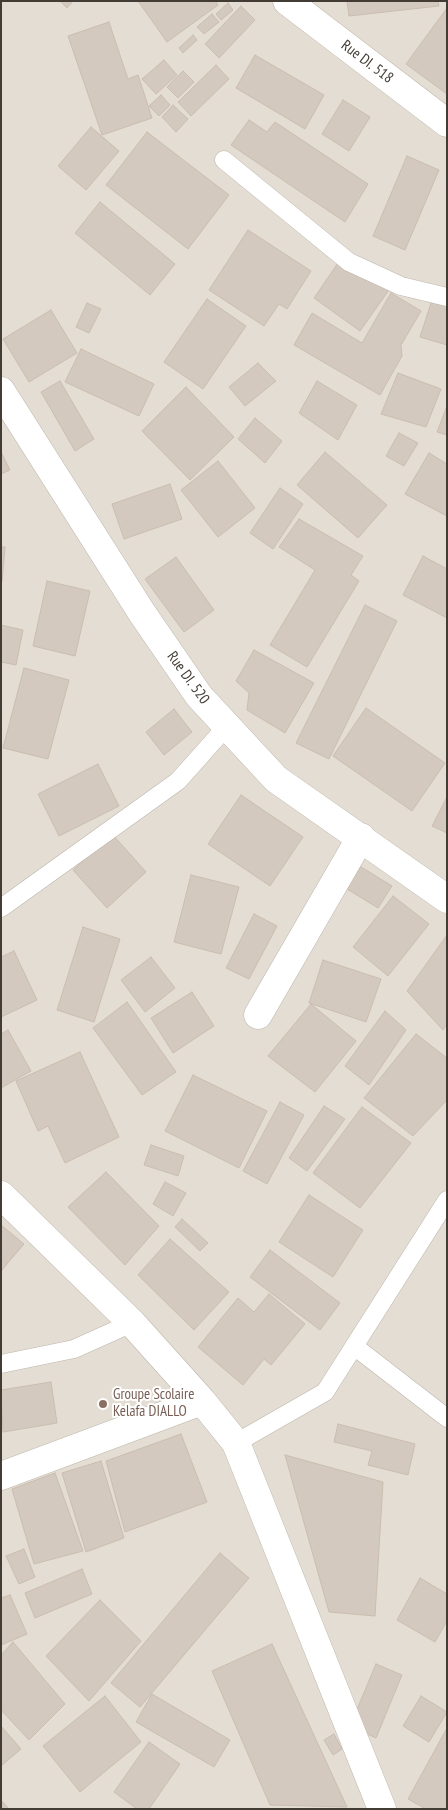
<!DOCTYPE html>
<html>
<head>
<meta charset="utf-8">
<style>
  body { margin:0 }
  #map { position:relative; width:448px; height:1810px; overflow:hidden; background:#f1ece5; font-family:"PT Sans Narrow",sans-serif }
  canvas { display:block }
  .frame { position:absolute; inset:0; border:2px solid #423c35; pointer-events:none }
</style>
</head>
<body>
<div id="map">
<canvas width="448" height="1810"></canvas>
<div class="frame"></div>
</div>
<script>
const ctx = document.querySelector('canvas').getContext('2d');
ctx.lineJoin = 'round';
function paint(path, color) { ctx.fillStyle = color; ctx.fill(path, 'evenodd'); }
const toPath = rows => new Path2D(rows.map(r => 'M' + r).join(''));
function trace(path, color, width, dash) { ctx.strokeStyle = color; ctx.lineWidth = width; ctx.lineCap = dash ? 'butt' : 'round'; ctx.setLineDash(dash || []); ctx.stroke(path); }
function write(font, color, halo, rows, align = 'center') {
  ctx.font = font + ' "PT Sans Narrow",sans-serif'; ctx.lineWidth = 4; ctx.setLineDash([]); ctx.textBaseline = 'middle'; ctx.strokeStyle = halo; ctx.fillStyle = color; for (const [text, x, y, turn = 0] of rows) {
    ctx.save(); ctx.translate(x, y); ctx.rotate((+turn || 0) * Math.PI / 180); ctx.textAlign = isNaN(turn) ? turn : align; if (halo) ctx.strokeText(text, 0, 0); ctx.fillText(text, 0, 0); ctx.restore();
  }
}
paint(toPath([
  [1,1,447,1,447,1809,1,1809]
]), '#e4ddd3');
const building = toPath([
  [60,1,73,1,67,8,60,1],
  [138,1,216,1,218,5,167,42,138,1],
  [347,1,438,1,439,6,349,16,347,1],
  [228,3,233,10,221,20,216,14,228,3],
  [241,6,255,20,219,58,205,44,241,6],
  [447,8,447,94,406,64,447,8],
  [212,14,219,22,204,34,197,27,212,14],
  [109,22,128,79,138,75,152,118,102,135,68,36,109,22],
  [193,35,197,40,183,53,179,48,193,35],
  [255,55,324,95,305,129,236,88,255,55],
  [164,60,177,75,156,94,142,79,164,60],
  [216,65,229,79,191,116,178,102,216,65],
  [183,71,194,82,178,98,167,87,183,71],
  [161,95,170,105,159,116,149,106,161,95],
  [343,100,370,117,349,151,322,134,343,100],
  [173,105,188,119,176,132,162,117,173,105],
  [249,120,267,132,275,122,368,184,345,222,231,145,249,120],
  [91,127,119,151,86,190,58,166,91,127],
  [147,132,229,195,188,249,106,185,147,132],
  [407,156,439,170,405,250,373,236,407,156],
  [100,202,175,264,150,295,75,233,100,202],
  [248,230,311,271,287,309,279,304,264,326,209,290,248,230],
  [342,257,389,290,360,331,314,298,342,257],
  [391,293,421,311,401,345,402,356,380,395,294,345,312,313,362,343,391,293],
  [207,299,246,326,203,389,164,362,207,299],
  [432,300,447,304,447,345,420,337,432,300],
  [87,303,101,309,89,333,76,327,87,303],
  [51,310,77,353,29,382,3,339,51,310],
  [81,349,154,384,139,416,65,382,81,349],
  [258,363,276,381,245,406,229,387,258,363],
  [398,373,441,389,426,427,381,414,398,373],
  [60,381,94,439,75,451,41,392,60,381],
  [317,381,357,405,338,440,299,413,317,381],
  [186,387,234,437,190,480,142,431,186,387],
  [447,406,447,435,437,432,447,406],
  [255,418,282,441,265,463,238,439,255,418],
  [399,433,418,443,404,466,386,456,399,433],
  [1,452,10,470,1,474,1,452],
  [325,452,387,505,358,538,297,485,325,452],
  [429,453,447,464,447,516,405,494,429,453],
  [218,461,255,508,218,537,181,490,218,461],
  [170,484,182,519,124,539,112,504,170,484],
  [280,488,303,504,273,549,250,533,280,488],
  [299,519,363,556,351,575,359,581,307,667,270,645,315,570,279,547,299,519],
  [1,547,5,547,2,582,1,582,1,547],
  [423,556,447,569,447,618,403,595,423,556],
  [176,557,214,610,184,632,145,579,176,557],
  [47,581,90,591,75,656,33,646,47,581],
  [365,605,397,621,329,759,296,743,365,605],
  [1,625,23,630,16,665,1,662,1,625],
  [254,650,314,683,285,733,247,710,249,693,236,681,254,650],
  [24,668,69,680,48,759,3,748,24,668],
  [366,708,445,763,412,811,333,756,366,708],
  [174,709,192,732,164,755,146,732,174,709],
  [98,764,119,806,59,836,38,794,98,764],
  [241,795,303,837,270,886,208,844,241,795],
  [447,797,447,833,432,826,447,797],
  [112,834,146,872,107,908,73,870,112,834],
  [353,862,392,886,378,908,339,884,353,862],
  [191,875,239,887,221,954,174,942,191,875],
  [393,896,429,924,388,976,353,947,393,896],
  [254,914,277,926,249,979,226,968,254,914],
  [83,927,120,939,94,1022,57,1010,83,927],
  [447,935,447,1024,443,1030,407,991,447,935],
  [14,951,37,1000,1,1017,1,957,14,951],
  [151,957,175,988,145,1012,121,980,151,957],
  [323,960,381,979,366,1022,309,1003,323,960],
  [192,992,214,1026,173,1053,151,1018,192,992],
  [127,1002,176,1072,142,1095,93,1028,127,1002],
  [311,1004,356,1041,315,1092,268,1056,311,1004],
  [385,1011,406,1030,369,1085,345,1066,385,1011],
  [8,1030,31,1071,1,1088,1,1034,8,1030],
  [416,1034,447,1058,447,1100,413,1136,364,1098,416,1034],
  [80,1052,119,1137,65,1163,48,1126,38,1131,16,1081,80,1052],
  [193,1075,267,1111,239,1168,165,1131,193,1075],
  [280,1102,304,1115,267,1184,243,1171,280,1102],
  [324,1106,345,1119,307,1171,289,1158,324,1106],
  [362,1107,411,1143,360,1208,313,1173,362,1107],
  [151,1145,184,1156,178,1176,144,1165,151,1145],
  [106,1172,159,1226,125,1265,68,1207,106,1172],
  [165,1182,186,1193,173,1216,153,1204,165,1182],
  [309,1195,363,1230,333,1277,279,1242,309,1195],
  [182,1219,208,1243,200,1251,175,1227,182,1219],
  [1,1225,24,1244,1,1271,1,1225],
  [170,1239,229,1292,194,1330,138,1275,170,1239],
  [270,1250,340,1303,320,1330,250,1277,270,1250],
  [269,1294,305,1324,271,1365,264,1359,243,1385,198,1347,238,1298,254,1312,269,1294],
  [51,1382,57,1423,3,1432,1,1390,51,1382],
  [338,1424,415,1444,408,1475,368,1465,372,1451,334,1442,338,1424],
  [181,1434,207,1502,125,1532,106,1461,181,1434],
  [285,1455,383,1482,375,1616,329,1612,285,1455],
  [101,1461,124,1538,86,1552,62,1473,101,1461],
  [55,1473,83,1551,34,1564,12,1489,55,1473],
  [24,1549,35,1577,19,1584,6,1556,24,1549],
  [220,1553,249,1578,140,1707,111,1683,220,1553],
  [82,1569,92,1594,35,1618,25,1593,82,1569],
  [420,1578,447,1594,447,1621,435,1642,397,1620,420,1578],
  [10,1595,27,1634,1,1645,1,1598,10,1595],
  [100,1600,141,1641,89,1701,46,1656,100,1600],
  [13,1642,65,1704,29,1740,1,1710,1,1655,13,1642],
  [272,1644,347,1807,270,1805,212,1671,272,1644],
  [376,1664,402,1675,376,1738,350,1726,376,1664],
  [152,1694,230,1740,214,1767,136,1722,152,1694],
  [105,1696,141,1742,80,1792,43,1746,105,1696],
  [421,1696,447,1712,429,1742,403,1726,421,1696],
  [1,1726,21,1749,1,1766,1,1726],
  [447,1728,447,1809,426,1809,408,1799,447,1728],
  [334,1734,342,1749,333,1755,324,1740,334,1734],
  [149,1742,180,1764,149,1809,137,1809,114,1792,149,1742],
  [1,1800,9,1809,1,1809,1,1800]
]);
paint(building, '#d4c9be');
trace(building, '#cbbeaf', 1);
const service = toPath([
  [224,160,349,262,401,286,447,297],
  [1,908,178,781,227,726],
  [354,1346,447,1418],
  [1,1364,74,1349,132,1323],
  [236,1443,325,1392,447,1200]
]);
const minor = toPath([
  [287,1,447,123],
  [1,391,142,613,199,696,276,779,447,899],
  [258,1015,361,837],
  [1,1195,132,1323,202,1401,236,1443,382,1809],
  [1,1476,202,1401]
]);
trace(service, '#beb6ab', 19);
trace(minor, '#beb6ab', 29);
trace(service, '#fff', 18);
trace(minor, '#fff', 28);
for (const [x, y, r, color] of [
  [103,1404,5,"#8d6e63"]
]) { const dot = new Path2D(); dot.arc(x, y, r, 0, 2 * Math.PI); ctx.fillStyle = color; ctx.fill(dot); trace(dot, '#fff', 2); }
write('15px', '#423c35', '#fff', [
  ["Rue DI. 518",367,62,37],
  ["Rue DI. 520",188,678,54]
]);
write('15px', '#785e54', '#fff', [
  ["Groupe Scolaire",113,1395],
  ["Kelafa DIALLO",113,1412]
], 'left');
</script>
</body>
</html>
